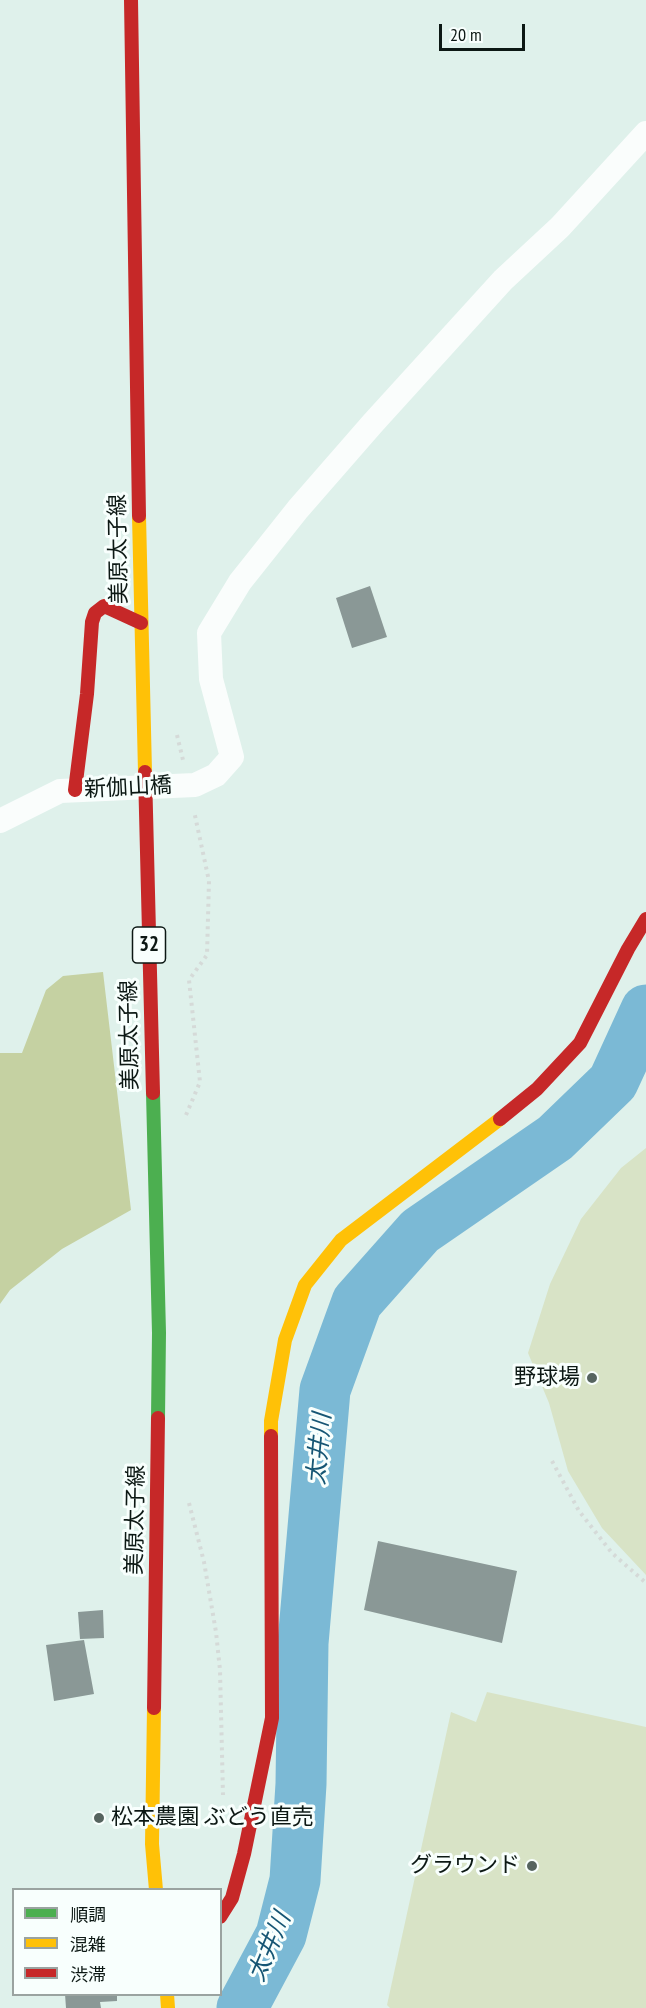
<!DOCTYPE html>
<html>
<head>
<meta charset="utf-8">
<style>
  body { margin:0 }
  #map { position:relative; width:646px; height:2008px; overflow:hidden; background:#dff1eb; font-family:"PT Sans Narrow","Noto Sans JP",sans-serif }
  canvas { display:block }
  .legend { position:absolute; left:12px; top:1888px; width:210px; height:108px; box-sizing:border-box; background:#f8fffd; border:2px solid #9aa3a0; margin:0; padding:8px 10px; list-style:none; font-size:18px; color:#0c1814 }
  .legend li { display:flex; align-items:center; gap:12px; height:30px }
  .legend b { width:30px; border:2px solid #9aa3a0 }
  .scale { position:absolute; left:439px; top:24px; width:86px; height:27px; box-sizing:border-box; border:3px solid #0c1814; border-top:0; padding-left:8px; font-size:18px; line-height:21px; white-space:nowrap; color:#0c1814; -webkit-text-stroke:4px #f8fffd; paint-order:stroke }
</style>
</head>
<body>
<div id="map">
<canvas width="646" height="2008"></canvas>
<ul class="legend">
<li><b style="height:8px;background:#4caf50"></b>順調</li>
<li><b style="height:8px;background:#ffc107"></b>混雑</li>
<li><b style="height:8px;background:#c62828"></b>渋滞</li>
</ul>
<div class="scale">20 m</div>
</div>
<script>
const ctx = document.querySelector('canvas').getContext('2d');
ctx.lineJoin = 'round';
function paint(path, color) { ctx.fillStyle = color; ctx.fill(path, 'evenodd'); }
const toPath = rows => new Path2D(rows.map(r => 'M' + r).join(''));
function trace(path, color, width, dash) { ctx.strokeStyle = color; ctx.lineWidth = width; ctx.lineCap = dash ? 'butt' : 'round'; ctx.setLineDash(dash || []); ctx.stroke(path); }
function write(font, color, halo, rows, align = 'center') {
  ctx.font = font + ' "PT Sans Narrow","Noto Sans JP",sans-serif'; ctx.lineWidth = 6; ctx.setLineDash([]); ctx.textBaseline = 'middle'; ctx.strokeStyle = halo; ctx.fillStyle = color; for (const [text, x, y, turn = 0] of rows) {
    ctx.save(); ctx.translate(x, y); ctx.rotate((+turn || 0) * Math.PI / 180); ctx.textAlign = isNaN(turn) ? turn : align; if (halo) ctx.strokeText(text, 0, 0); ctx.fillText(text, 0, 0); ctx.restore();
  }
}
paint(toPath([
  [646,1148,646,1575,602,1528,568,1471,549,1403,528,1353,550,1284,581,1219,621,1168],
  [487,1692,646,1727,646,2008,390,2008,387,2005,451,1712,476,1722]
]), '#d8e3c6');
paint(toPath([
  [103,972,131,1210,62,1249,10,1290,0,1304,0,1053,22,1053,46,990,63,976]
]), '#c5d1a2');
trace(toPath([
  [242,2008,281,1935,295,1880,301,1784,303,1643,325,1390,357,1302,420,1231,555,1138,613,1082,646,1010]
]), '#7bb9d5', 51);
paint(toPath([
  [370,586,387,637,352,648,336,598],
  [378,1541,517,1571,502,1643,364,1610],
  [103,1610,104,1638,80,1639,78,1612],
  [84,1640,94,1694,54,1701,46,1645],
  [65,1994,117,1994,117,2001,100,2002,101,2008,66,2008]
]), '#8a9896');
trace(toPath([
  [177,735,183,760],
  [186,1115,200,1082,189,980,207,955,209,881,194,811],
  [552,1461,579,1511,612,1553,646,1583],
  [189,1503,204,1562,216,1632,220,1670,223,1795]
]), '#d5dad8', 4, [3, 4.5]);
trace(toPath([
  [0,821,60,791,195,785,216,775,232,757,211,679,209,633,240,582,298,509,373,423,503,280,560,227,646,133]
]), '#fafdfc', 24);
trace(toPath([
  [153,1093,159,1333,158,1418]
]), '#4caf50', 14);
trace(toPath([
  [139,516,145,772],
  [271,1436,271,1421,285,1340,305,1285,341,1240,500,1119],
  [154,1708,152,1844,156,1890],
  [167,1994,168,2008]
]), '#ffc107', 14);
trace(toPath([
  [131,0,139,516],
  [145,772,153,1093],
  [75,790,87,694,92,622,95,613,104,606,141,623],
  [500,1119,537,1089,580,1043,628,949,646,919],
  [154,1708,158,1418],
  [220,1917,232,1898,244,1854,272,1718,271,1436]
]), '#c62828', 14);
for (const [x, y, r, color] of [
  [592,1378,6,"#56645f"],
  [99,1818,6,"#56645f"],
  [532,1866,6,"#56645f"]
]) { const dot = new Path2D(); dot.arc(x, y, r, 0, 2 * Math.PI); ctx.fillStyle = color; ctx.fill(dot); trace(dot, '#f8fffd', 2); }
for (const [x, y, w] of [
  [149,945,33]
]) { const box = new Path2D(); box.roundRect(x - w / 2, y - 18, w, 36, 4.5); ctx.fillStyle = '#f8fffd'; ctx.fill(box); trace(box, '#0c1814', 1.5); }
write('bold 21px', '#0c1814', null, [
  ["32",149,945]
]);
write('22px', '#0c1814', '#f8fffd', [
  ["美原太子線",119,549,-91],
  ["新伽山橋",128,788,-3],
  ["美原太子線",130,1035,-91],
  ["美原太子線",136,1520,-89]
]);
write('22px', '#0c1814', '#f8fffd', [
  ["野球場",580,1378],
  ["松本農園 ぶどう直売",111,1818,"left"],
  ["グラウンド",520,1866]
], 'right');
write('italic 24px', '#165674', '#f8fffd', [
  ["太井川",320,1449,-85],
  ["太井川",270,1947,-67]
]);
</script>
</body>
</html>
